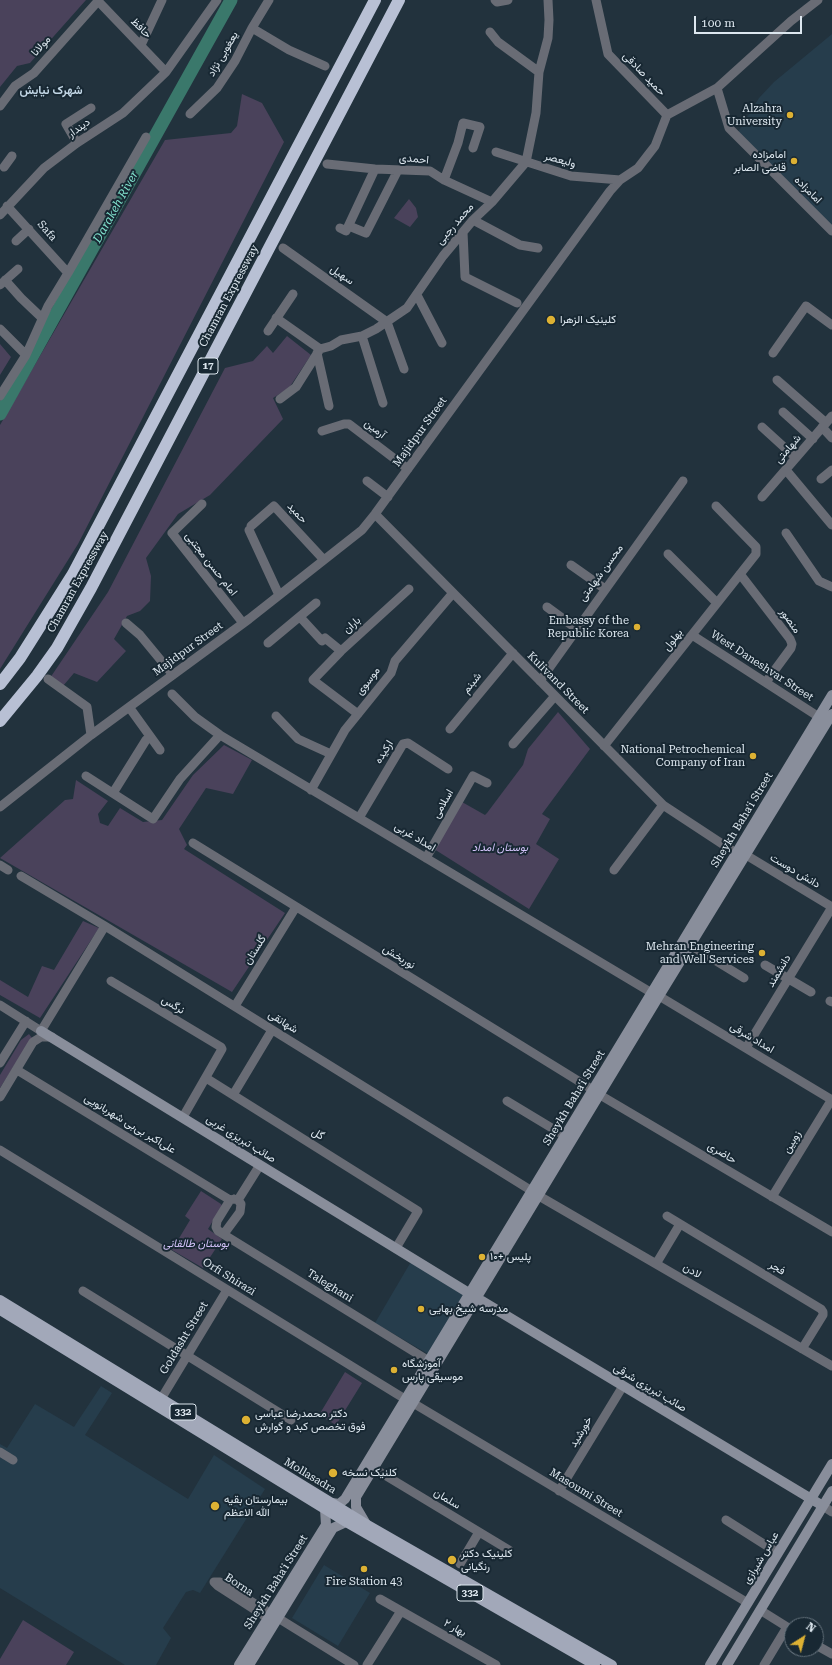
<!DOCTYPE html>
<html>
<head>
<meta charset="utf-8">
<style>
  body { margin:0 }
  #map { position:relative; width:832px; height:1665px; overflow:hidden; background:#22323d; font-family:"Roboto Serif",serif }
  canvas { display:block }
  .north { position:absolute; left:784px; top:1617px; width:40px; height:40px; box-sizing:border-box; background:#182833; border:1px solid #67747e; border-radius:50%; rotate:36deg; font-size:11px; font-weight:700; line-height:16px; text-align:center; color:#dde7ef }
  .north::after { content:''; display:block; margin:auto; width:14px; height:18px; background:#ddb133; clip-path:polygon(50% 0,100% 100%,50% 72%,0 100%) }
  .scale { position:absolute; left:694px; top:16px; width:108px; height:18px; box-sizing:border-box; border:2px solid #dde7ef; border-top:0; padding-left:5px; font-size:12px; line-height:14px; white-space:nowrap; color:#dde7ef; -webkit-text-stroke:3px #182833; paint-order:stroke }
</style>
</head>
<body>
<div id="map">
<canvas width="832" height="1665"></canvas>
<div class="north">N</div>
<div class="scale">100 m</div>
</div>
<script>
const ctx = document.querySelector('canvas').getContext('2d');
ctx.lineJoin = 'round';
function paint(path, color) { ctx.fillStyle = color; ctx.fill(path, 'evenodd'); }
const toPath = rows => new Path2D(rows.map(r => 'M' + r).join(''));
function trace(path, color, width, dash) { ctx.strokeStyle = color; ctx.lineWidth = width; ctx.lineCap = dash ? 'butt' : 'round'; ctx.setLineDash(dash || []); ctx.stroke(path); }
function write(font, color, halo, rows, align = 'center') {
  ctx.font = font + ' "Roboto Serif",Vazirmatn,serif'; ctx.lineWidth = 4; ctx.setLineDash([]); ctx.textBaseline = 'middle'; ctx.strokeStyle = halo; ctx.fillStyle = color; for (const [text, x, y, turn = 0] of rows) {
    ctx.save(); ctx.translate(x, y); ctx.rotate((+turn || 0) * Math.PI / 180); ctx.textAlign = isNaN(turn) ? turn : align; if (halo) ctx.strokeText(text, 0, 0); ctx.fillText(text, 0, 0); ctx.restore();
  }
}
paint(toPath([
  [832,34,832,230,738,132,759,98,774,82],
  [412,1260,468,1294,430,1355,375,1323],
  [101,1386,112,1393,85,1435,188,1499,214,1455,265,1489,200,1593,193,1590,186,1592,163,1628,171,1638,156,1665,125,1665,0,1588,0,1444,7,1448,35,1404,74,1427],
  [324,1565,370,1593,338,1646,292,1618]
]), '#263d4c');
paint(toPath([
  [0,0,86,0,30,63,17,66,0,87],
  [242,94,262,103,284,142,78,544,0,669,0,425,165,140,231,133,237,126],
  [409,199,416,208,418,217,410,227,394,218],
  [287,336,311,355,289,388,273,398,283,419,210,495,178,514,146,558,151,576,150,601,140,611,127,616,114,639,126,651,97,682,74,673,63,686,50,678,108,592,225,368,253,361,267,346,273,353],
  [0,344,11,357,0,375],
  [558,712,590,749,542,814,550,819,536,844,559,859,529,909,434,849,462,802,485,815,487,813,523,765,528,749],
  [224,745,252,760,233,794,206,788,179,829,187,845,184,849,285,913,232,992,0,858,65,800,73,799,76,780,108,801,98,814,100,823,108,826,120,808,143,822,162,820,193,775],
  [83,921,99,928,40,1018,0,995,0,980,28,997,42,966,54,970],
  [29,1034,32,1038,0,1088,0,1075,21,1040],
  [201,1191,221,1204,222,1206,208,1229,222,1239,203,1268,172,1250,190,1220,185,1216],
  [345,1372,362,1383,336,1425,319,1415],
  [23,1620,74,1652,66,1665,0,1665,0,1659]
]), '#4a425b');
trace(toPath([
  [0,414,231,0]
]), '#3a786b', 13);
trace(toPath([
  [495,0,497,2,508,0],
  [596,0,608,54,667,115],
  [98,1,166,72],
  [252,28,289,50,325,66],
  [490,32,498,42,539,72],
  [141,45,162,0],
  [717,88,729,128,832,231],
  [0,106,15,86,34,73,99,0],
  [190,114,217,88,235,61,252,28,269,0],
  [77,143,66,124,91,108],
  [496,152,571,176,620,180],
  [327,164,375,169,430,171,444,180,492,202],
  [4,167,12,156],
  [444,180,458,143,463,123,480,127,473,148],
  [7,206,68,273],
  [0,215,44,168,77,143,123,113,166,72,217,0],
  [473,220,520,245,538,248],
  [349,226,366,233,398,170],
  [340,228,346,231,375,169],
  [463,232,465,277,517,303],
  [16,241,29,229],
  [283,248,387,322],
  [5,280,21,298,42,318],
  [0,285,18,269],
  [417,295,442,343],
  [276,318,320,349],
  [387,322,404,369],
  [0,329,26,355],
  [268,331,293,294],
  [362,336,383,403],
  [317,353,329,406],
  [773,353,806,306,832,325],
  [777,380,826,423],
  [0,396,26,355,48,306,68,273,146,137],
  [280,399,296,387,320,349,331,346,341,340,362,336,376,329,407,308,443,256,473,220,492,202,526,162,536,113,539,72,548,38,549,20,548,0],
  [783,412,813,439],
  [762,427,796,458],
  [822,427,832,438],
  [322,431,344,424,349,424,408,469],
  [786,470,832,525],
  [821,479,832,470],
  [367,481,388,497],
  [762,497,832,416],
  [202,504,172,533,243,623],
  [375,514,663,805,736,853],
  [251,526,274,506,324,560],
  [249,530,279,595],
  [786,533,819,581,832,587],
  [668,554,717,603],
  [571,565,605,589],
  [740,574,790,639,792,644,791,648,766,682],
  [547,607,577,629],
  [300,617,322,641,325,638,341,651],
  [126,623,140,635,173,675],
  [692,635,819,717],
  [268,643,316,603],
  [48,679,87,707,91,735],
  [540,681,683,481],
  [172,694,195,717,220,735,652,993],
  [129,707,160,750],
  [358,714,313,680,341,651,409,589],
  [276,716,298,739,331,754],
  [450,729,513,653],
  [513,744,555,696],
  [604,746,756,554,756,547,716,506],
  [86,776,153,819,180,779,220,735],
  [311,790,345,730,391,673,395,661,453,593],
  [113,793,146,740],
  [0,807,91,735,249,619,362,530,375,514,610,191,620,180,638,168,648,155,655,146,667,115,717,88,791,21,818,0],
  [359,818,403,744,408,743,448,769],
  [193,843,593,1090],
  [746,855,832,907],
  [426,858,473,776,487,783],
  [0,865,8,870],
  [614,870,663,805],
  [21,876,105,926,532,1191],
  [690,945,744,978],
  [765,965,811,992],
  [111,981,221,1047,222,1049,183,1117],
  [659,996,832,1100],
  [830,1001,832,1002],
  [0,1005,41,1031,105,926],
  [235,1006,296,907],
  [746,1048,832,907],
  [0,1063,26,1021],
  [17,1070,230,1200],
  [206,1078,418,1211,396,1248],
  [233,1095,272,1030],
  [600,1095,832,1232],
  [0,1097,33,1042,41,1037,52,1037],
  [507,1101,565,1136],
  [0,1150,405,1399],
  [539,1196,832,1366],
  [772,1197,832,1099],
  [234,1199,238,1200,241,1204,240,1212,226,1231,223,1233,218,1231,216,1227,217,1221,230,1200,234,1199],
  [238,1200,260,1165],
  [667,1216,821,1309,823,1312,823,1315,802,1349],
  [218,1231,429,1361],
  [656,1264,680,1224],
  [83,1291,291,1420],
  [161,1399,227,1290],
  [413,1403,748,1603],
  [0,1452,13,1460],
  [373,1468,509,1550],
  [559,1491,623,1386],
  [823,1506,832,1512],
  [726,1520,778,1553],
  [460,1564,479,1532],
  [380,1599,496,1665],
  [760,1610,792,1630],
  [269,1616,263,1615,218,1586,214,1582,220,1582,265,1610,270,1615],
  [278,1618,354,1665],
  [816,1645,832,1654],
  [367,1665,401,1611],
  [764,1665,787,1627]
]), '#696c75', 9);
trace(toPath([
  [41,1031,477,1298,823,1506],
  [332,1503,339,1504,345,1499,832,695],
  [366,1524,356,1507,356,1497,659,996,832,714],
  [239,1665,326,1525,325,1509],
  [249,1665,333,1528,346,1522],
  [710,1665,832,1464],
  [727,1665,832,1491]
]), '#898e9b', 10);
trace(toPath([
  [0,1300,366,1524,612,1665],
  [0,1310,346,1522,595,1665]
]), '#a2a8b9', 10);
trace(toPath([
  [0,684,20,658,73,574,375,0],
  [0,721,37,676,57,648,91,588,399,0]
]), '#b8c0d4', 12);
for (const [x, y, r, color] of [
  [790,115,4,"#ddb133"],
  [794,161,4,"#ddb133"],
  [551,320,5,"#ddb133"],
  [637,627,4,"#ddb133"],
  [753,756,4,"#ddb133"],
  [762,953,4,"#ddb133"],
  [482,1257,4,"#ddb133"],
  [421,1309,4,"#ddb133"],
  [394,1370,4,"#ddb133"],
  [246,1420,5,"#ddb133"],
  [333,1473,5,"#ddb133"],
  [215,1506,5,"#ddb133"],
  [452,1560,5,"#ddb133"],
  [364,1569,4,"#ddb133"]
]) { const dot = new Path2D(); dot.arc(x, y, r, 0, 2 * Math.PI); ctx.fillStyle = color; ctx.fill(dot); trace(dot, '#182833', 1.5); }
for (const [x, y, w] of [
  [208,366,20],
  [183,1412,26],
  [470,1593,26]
]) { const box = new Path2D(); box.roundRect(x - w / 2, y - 8, w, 16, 3); ctx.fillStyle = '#182833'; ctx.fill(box); trace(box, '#dde7ef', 1); }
write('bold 10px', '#dde7ef', null, [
  ["17",208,366],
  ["332",183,1412],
  ["332",470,1593]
]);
write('11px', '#dde7ef', '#182833', [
  ["حافظ",141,28,45],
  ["مولانا",41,46,-48],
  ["یعغوبی نژاد",223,54,-60],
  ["حمید صادقی",644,74,46],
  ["دیندار",79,128,-35],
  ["احمدی",414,159,5],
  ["ولیعصر",560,160,15],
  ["امامزاده",808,190,45],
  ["محمد رجبی",455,224,-49],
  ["Safa",47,231,48],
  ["سهیل",342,275,35],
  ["Chamran Expressway",229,296,-62],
  ["آرمین",375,429,38],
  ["Majidpur Street",420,432,-54],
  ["شهامتی",788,449,-49],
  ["حمید",297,513,47],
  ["امام حسن مجتبی",211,564,52],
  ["محسن شهامتی",601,573,-54],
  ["Chamran Expressway",78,582,-61],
  ["منصور",790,621,55],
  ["باران",352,625,-42],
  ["بهلول",673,640,-52],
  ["Majidpur Street",188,649,-36],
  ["West Daneshvar Street",762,666,33],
  ["موسوی",368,681,-52],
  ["شبنم",472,683,-51],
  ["Kulivand Street",558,683,45],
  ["ارکیده",384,752,-58],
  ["اسلامی",443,804,-60],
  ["Sheykh Baha'i Street",742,820,-59],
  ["امداد غربی",415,837,31],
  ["دانش دوست",795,871,31],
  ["گلستان",255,950,-58],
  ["نوربخش",399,957,32],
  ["دانشمند",779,971,-59],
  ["نرگس",173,1005,31],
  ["شهانقی",283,1022,32],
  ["امداد شرقی",752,1038,31],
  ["Sheykh Baha'i Street",574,1098,-59],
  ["علی‌اکبر بی‌بی شهربانویی",130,1124,31],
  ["گل",318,1134,32],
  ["صائب تبریزی غربی",241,1139,32],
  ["زوبین",792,1142,-59],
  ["حاضری",722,1153,31],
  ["فجر",777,1268,31],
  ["لادن",692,1271,30],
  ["Orfi Shirazi",229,1277,32],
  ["Taleghani",330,1286,32],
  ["Goldasht Street",184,1338,-59],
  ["صائب تبریزی شرقی",650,1388,31],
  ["خورشید",581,1432,-59],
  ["Mollasadra",310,1476,31],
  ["Masoumi Street",586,1493,31],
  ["سلمان",447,1499,31],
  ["عباس شیرازی",761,1558,-59],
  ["Sheykh Baha'i Street",276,1582,-58],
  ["Borna",239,1585,33],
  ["بهار ۲",455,1628,29]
]);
write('11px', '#dde7ef', '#182833', [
  ["Alzahra",782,109,"right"],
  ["University",782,122,"right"],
  ["امامزاده",786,155,"right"],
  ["قاضی الصابر",786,168,"right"],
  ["کلینیک الزهرا",560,320],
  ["Embassy of the",629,621,"right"],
  ["Republic Korea",629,634,"right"],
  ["National Petrochemical",745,750,"right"],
  ["Company of Iran",745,763,"right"],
  ["Mehran Engineering",754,947,"right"],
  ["and Well Services",754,960,"right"],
  ["پلیس +۱۰",490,1257],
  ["مدرسه شیخ بهایی",429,1309],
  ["آموزشگاه",402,1364],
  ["موسیقی پارس",402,1377],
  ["دکتر محمدرضا عباسی",255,1414],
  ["فوق تخصص کبد و گوارش",255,1427],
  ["کلنیک نسخه",342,1473],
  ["بیمارستان بقیه",224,1500],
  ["الله الاعظم",224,1513],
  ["کلینیک دکتر",461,1554],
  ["رنگیانی",461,1567],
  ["Fire Station 43",364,1582,"center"]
], 'left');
write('italic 11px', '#d4c3fa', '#182833', [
  ["بوستان امداد",500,848],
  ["بوستان طالقانی",196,1244]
]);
write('bold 12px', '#c2d6e5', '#182833', [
  ["شهرک نیایش",51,90]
]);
write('italic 12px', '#81e3ce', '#182833', [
  ["Darakeh River",116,207,-61]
]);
</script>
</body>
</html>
